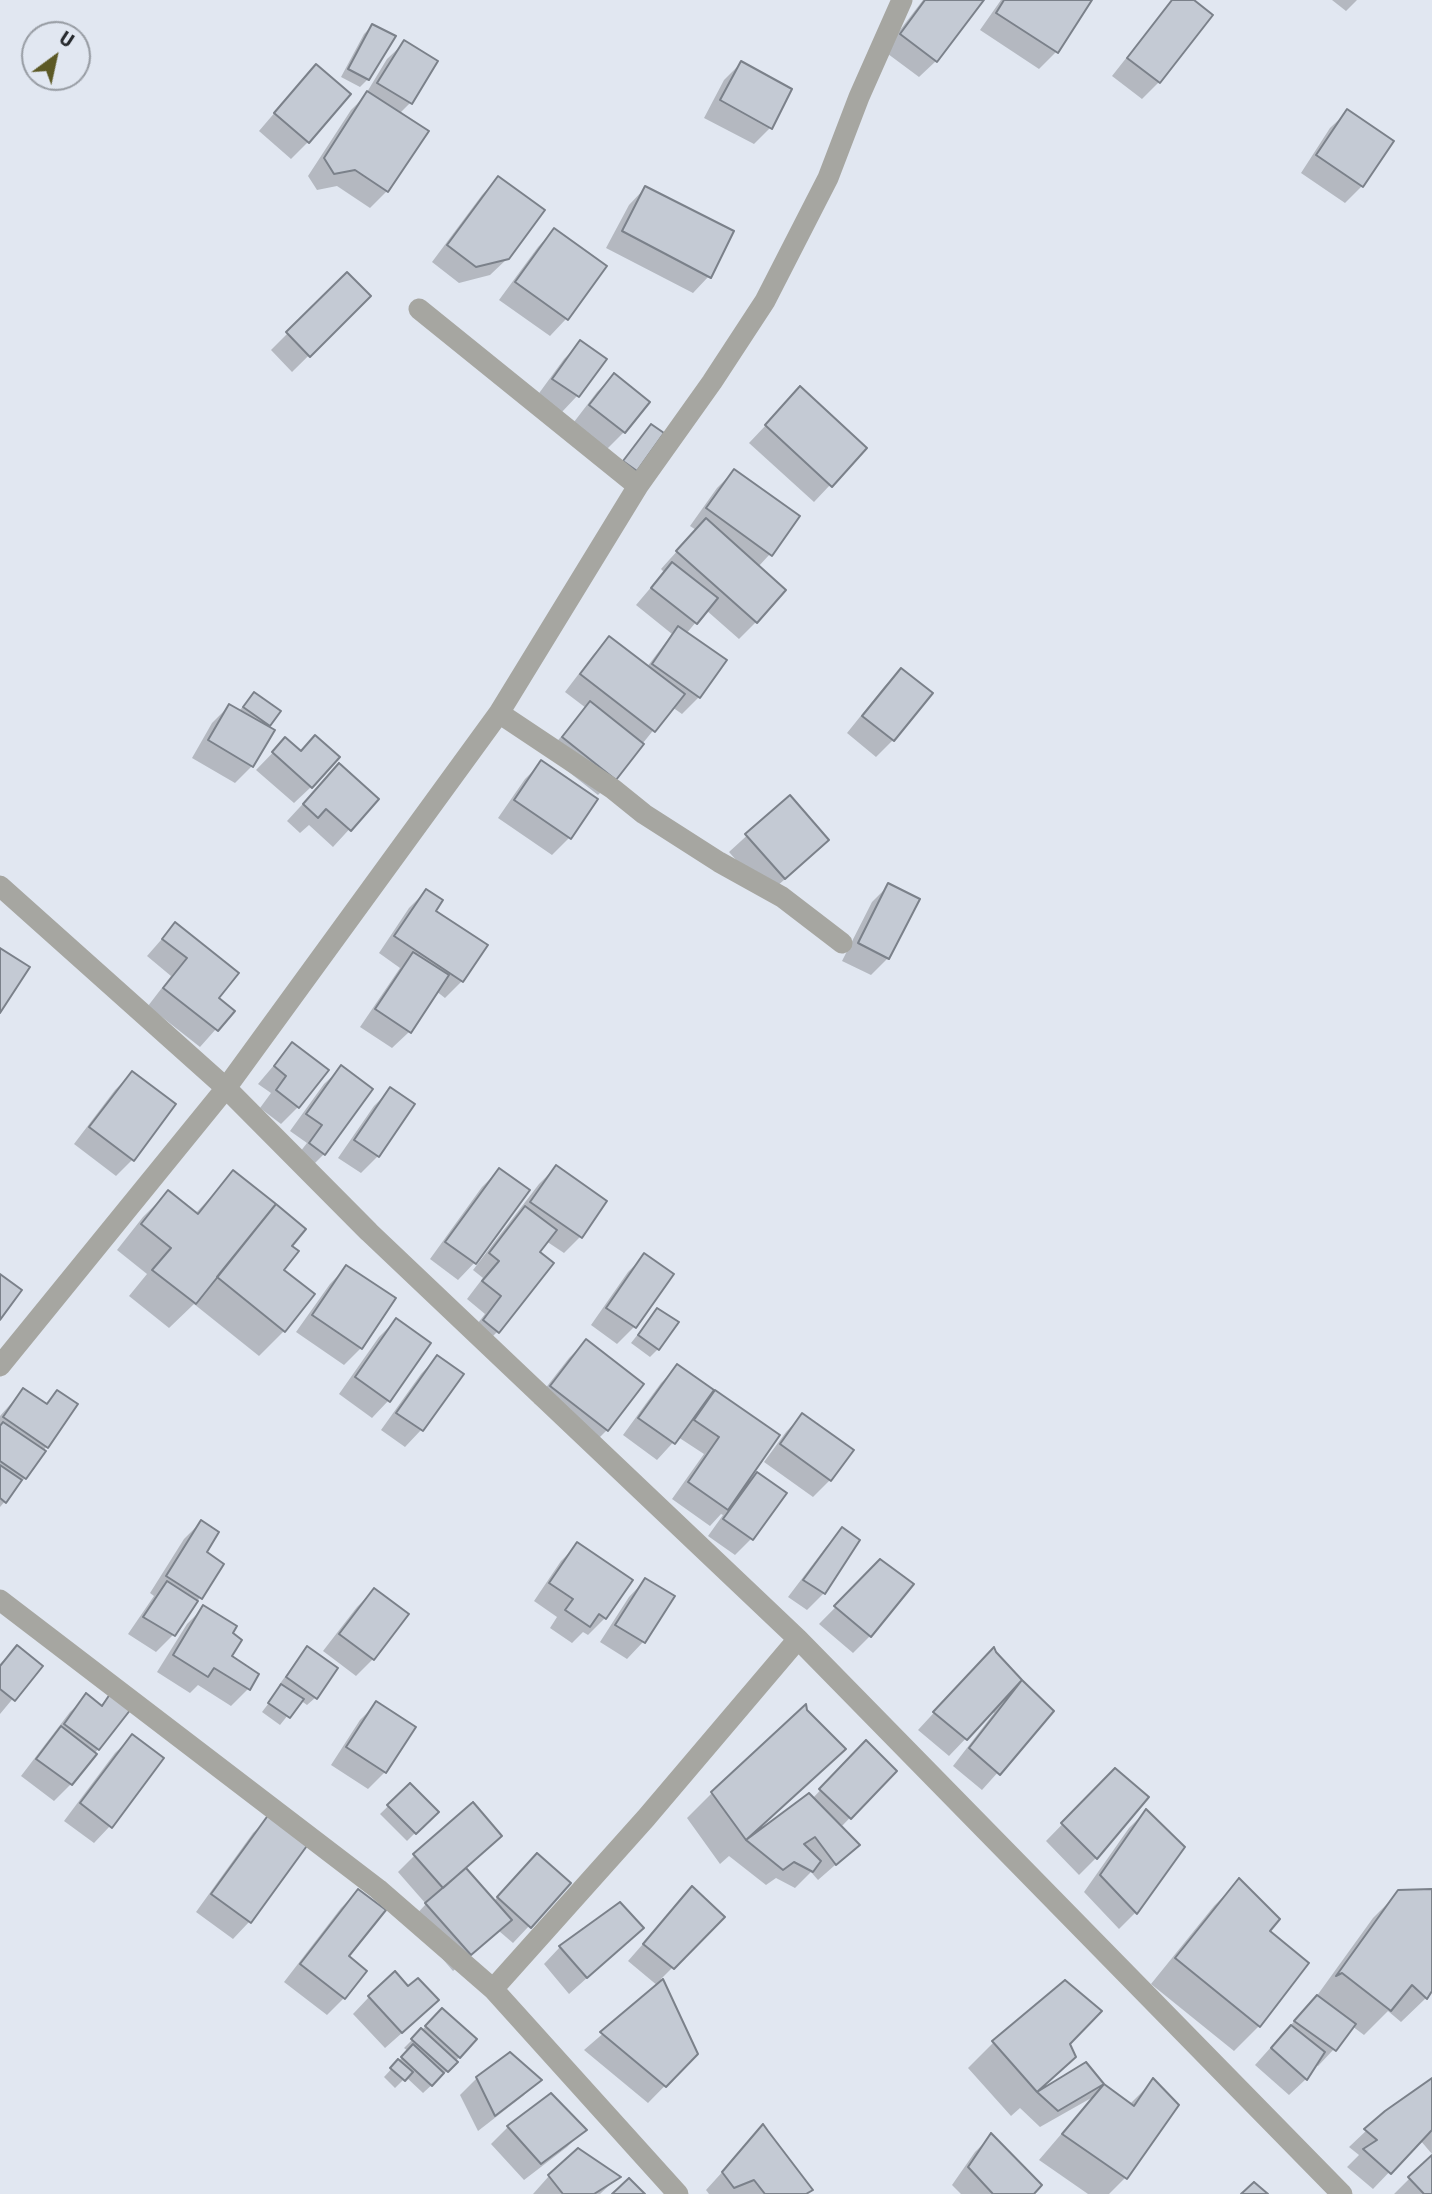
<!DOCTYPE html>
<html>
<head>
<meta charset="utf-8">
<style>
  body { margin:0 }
  #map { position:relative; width:1432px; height:2194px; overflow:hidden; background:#e1e7f1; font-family:"Fira Sans",sans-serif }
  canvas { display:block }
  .north { position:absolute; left:21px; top:21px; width:70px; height:70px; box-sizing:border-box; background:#e1e7f1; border:2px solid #979ca3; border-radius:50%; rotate:33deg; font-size:19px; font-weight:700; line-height:28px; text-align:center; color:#282b2f }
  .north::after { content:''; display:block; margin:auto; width:24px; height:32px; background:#5c5925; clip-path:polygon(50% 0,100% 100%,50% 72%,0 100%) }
</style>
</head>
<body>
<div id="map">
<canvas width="1432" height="2194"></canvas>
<div class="north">U</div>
</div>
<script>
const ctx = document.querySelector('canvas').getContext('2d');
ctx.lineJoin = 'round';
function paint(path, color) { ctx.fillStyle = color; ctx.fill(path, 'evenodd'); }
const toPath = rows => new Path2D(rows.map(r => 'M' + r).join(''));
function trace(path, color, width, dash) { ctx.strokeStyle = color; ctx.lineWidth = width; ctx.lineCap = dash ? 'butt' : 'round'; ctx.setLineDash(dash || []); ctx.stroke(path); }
paint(toPath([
  [923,0,982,0,936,61,919,77,884,51],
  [1001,0,1090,0,1056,52,1039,69,980,30],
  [1172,0,1191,0,1159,82,1142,99,1112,76],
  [1332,0,1357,0,1346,11],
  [372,26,368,79,360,87,341,77,364,34],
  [404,43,410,103,399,114,387,191,370,208,337,186,317,190,308,176,351,110,364,97,387,59],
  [741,63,770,128,754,144,704,118,724,80],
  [300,83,308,142,291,159,259,131],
  [1347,112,1362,186,1345,203,1301,173,1330,128],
  [498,178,508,258,490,275,459,283,432,262,482,195],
  [645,188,709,276,693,293,606,248,629,205],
  [554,230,605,266,566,319,550,336,499,300,538,247],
  [347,274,369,296,292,372,271,350],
  [581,342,604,359,577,396,561,413,537,396,564,359],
  [614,375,624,432,607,449,574,422,597,392],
  [784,406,830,485,814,502,749,443],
  [734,471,770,554,758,567,756,622,739,639,706,610,686,634,699,697,682,714,672,707,614,779,598,795,546,754,586,708,565,692,593,655,609,638,647,667,672,634,636,605,664,572,661,569,696,530,690,526,717,488],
  [901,670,930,693,893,740,876,757,847,733,884,687],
  [254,694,269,725,252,766,235,783,192,758,212,723,229,706,239,711],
  [285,740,311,787,294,803,256,770],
  [542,762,596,799,569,838,552,855,498,818,525,779],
  [323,782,377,799,333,847,309,825,300,833,287,821],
  [789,797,810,857,767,895,729,852],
  [889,885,888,958,871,975,842,961,872,902],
  [426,891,462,981,445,998,436,991,409,1032,392,1048,360,1027,400,968,379,953,409,908],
  [175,924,216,998,232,1011,200,1047,148,1006,171,976,147,956],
  [292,1044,326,1071,298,1107,281,1124,260,1108,271,1093,258,1084],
  [341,1068,324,1154,307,1171,293,1161,307,1143,290,1131,324,1084],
  [132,1073,132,1160,116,1176,74,1144,115,1090],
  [391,1089,413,1105,378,1156,361,1173,338,1158,374,1106],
  [556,1167,581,1236,564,1253,546,1241,537,1253,498,1331,481,1348,467,1337,485,1314,467,1299,483,1278,473,1270,539,1184],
  [499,1170,478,1259,458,1280,430,1259,482,1187],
  [233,1173,290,1246,282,1270,284,1331,259,1356,194,1304,169,1328,129,1296,147,1274,117,1250,143,1217,168,1192,195,1214],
  [645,1255,671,1274,634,1327,617,1344,591,1325,628,1272],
  [346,1267,361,1348,344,1365,296,1332,330,1284],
  [657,1310,658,1349,650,1357,631,1343],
  [396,1320,428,1343,388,1401,372,1418,339,1394,379,1337],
  [586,1341,607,1430,590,1447,534,1403,569,1358],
  [437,1357,461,1374,421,1430,405,1447,381,1430,421,1374],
  [678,1366,778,1435,742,1486,744,1487,757,1474,752,1538,735,1555,708,1536,723,1515,721,1514,710,1526,672,1499,704,1454,678,1437,657,1460,623,1435,661,1383],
  [23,1390,44,1405,57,1392,46,1447,25,1478,0,1507,0,1416],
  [802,1415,851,1450,830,1480,813,1497,764,1462,786,1432],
  [201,1522,204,1553,200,1598,192,1606,173,1635,156,1652,128,1634,154,1596,150,1593,184,1539],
  [843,1530,824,1593,807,1610,788,1597,826,1547],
  [578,1544,605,1618,588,1635,583,1632,572,1643,550,1628,557,1617,534,1601,561,1561],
  [880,1562,911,1585,870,1636,853,1653,819,1624],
  [645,1580,672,1597,643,1642,627,1659,600,1642,629,1597],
  [374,1590,373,1659,356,1676,323,1651,357,1607],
  [204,1607,230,1634,229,1657,257,1674,248,1689,231,1706,198,1685,190,1693,157,1672,187,1624],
  [17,1647,40,1666,0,1714,0,1664],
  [307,1648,315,1698,307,1705,300,1700,280,1725,262,1712,281,1687,279,1685,300,1656],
  [977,1666,1020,1681,1052,1712,982,1790,953,1766,994,1713,992,1711,949,1756,918,1730],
  [87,1696,100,1706,110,1696,98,1749,71,1784,54,1801,21,1776,70,1712],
  [377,1703,385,1772,368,1789,331,1765,360,1720],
  [132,1737,110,1826,94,1843,64,1821,115,1753],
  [849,1760,895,1771,841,1827,858,1845,818,1880,811,1872,795,1888,776,1878,766,1885,729,1856,720,1864,687,1818,712,1793,818,1774,752,1834,754,1836,812,1799],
  [1115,1770,1146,1797,1096,1858,1079,1875,1046,1841],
  [410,1785,436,1812,407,1841,380,1814],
  [1146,1811,1136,1912,1119,1929,1084,1892,1129,1828],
  [270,1817,249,1922,233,1939,196,1912,253,1833],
  [500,1836,465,1869,493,1902,521,1872,529,1926,513,1943,499,1931,453,1971,410,1921,426,1904,398,1872,415,1855],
  [1239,1881,1268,1931,1307,1964,1259,2026,1234,2051,1151,1984,1214,1906],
  [692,1888,723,1917,661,1979,696,2054,648,2103,584,2050,658,1986,628,1961],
  [358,1891,346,1957,344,1998,327,2015,284,1982,341,1908],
  [1432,1891,1432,1988,1426,1998,1401,2022,1388,2011,1364,2035,1352,2026,1334,2049,1318,2066,1315,2064,1306,2079,1289,2095,1255,2065,1316,1997,1373,1918,1399,1892],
  [625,1944,569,1994,544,1964,560,1947],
  [1065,1982,1068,2043,1074,2057,1038,2092,1086,2064,1104,2087,1129,2105,1153,2081,1126,2177,1109,2194,1088,2194,1039,2160,1093,2097,1040,2127,1020,2108,1011,2116,968,2068,993,2043],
  [408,1988,420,2017,385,2048,353,2014,369,1997],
  [442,2010,475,2039,447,2071,423,2093,406,2077,395,2088,384,2077,408,2051,404,2048],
  [477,2078,539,2080,523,2096,478,2131,460,2095],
  [1432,2080,1432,2154,1420,2140,1373,2189,1347,2167,1359,2155,1349,2147,1386,2112],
  [508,2127,584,2130,567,2147,524,2180,491,2144],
  [763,2127,810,2190,806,2194,709,2194,706,2190],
  [991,2136,1032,2194,961,2194,952,2185,975,2152],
  [578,2150,618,2177,600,2194,533,2194,549,2176],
  [1432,2158,1432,2194,1394,2194,1409,2179]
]), '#0003');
const building = toPath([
  [925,0,984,0,937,62,900,34,925,0],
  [1004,0,1092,0,1058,53,996,13,1004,0],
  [1172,0,1194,0,1213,15,1160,83,1127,58,1172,0],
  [372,24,396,36,369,80,348,69,372,24],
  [404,40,438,61,412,104,377,83,404,40],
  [741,61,792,89,772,129,720,100,741,61],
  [316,64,351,94,309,143,274,113,316,64],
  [367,91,429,131,388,192,355,170,334,174,324,158,367,91],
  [1347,109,1394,141,1363,187,1316,155,1347,109],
  [498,176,545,210,509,259,476,267,447,245,498,176],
  [645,186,734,231,711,278,622,231,645,186],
  [554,228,607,266,568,320,515,282,554,228],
  [347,272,371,296,310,357,286,332,347,272],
  [580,340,607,359,579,397,552,379,580,340],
  [614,373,650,402,625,433,589,405,614,373],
  [800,386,867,448,832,487,765,425,800,386],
  [651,424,664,433,637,471,623,461,651,424],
  [734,469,800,516,772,556,706,508,734,469],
  [706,518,786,590,757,623,676,551,706,518],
  [672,562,718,598,697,624,651,588,672,562],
  [678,626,727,660,700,698,652,664,678,626],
  [609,636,685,694,655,732,580,674,609,636],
  [901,668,933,693,894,741,862,716,901,668],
  [254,692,281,711,270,726,243,707,254,692],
  [590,701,644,744,616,780,562,737,590,701],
  [229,704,275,730,253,767,208,740,229,704],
  [315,735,340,757,312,788,272,752,285,737,301,751,315,735],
  [541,760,598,799,571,839,514,800,541,760],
  [339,763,379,799,351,831,326,809,318,818,303,804,339,763],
  [790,795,829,840,785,879,745,834,790,795],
  [888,883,920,899,889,959,858,943,888,883],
  [426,889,443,900,436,911,488,945,463,982,394,936,426,889],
  [175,922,239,973,219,998,235,1011,218,1031,163,988,187,958,162,939,175,922],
  [0,948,30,967,0,1013,0,948],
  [413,952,449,975,411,1033,375,1009,413,952],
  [292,1042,329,1070,299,1108,276,1090,286,1076,274,1066,292,1042],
  [341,1065,373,1089,325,1155,309,1143,322,1125,306,1114,341,1065],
  [132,1071,176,1104,134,1161,89,1127,132,1071],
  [390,1087,415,1104,379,1157,354,1140,390,1087],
  [556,1165,607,1201,582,1238,530,1202,556,1165],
  [499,1168,530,1190,476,1264,445,1242,499,1168],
  [233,1170,276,1204,196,1304,152,1270,171,1248,141,1224,168,1190,198,1214,233,1170],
  [276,1204,306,1229,292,1246,299,1251,284,1270,315,1294,285,1332,217,1277,276,1204],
  [525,1206,557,1230,540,1252,554,1263,499,1333,483,1320,501,1296,482,1281,499,1261,489,1253,525,1206],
  [644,1253,674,1274,636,1328,606,1308,644,1253],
  [346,1265,396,1298,362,1349,312,1315,346,1265],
  [0,1274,22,1290,0,1320,0,1274],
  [657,1308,679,1322,659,1350,638,1335,657,1308],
  [396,1318,431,1343,390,1402,355,1377,396,1318],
  [586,1339,644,1384,608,1431,550,1386,586,1339],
  [437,1355,464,1374,423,1431,396,1413,437,1355],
  [677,1364,714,1390,675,1444,638,1418,677,1364],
  [23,1388,47,1404,57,1390,78,1404,48,1448,3,1417,23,1388],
  [715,1390,780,1435,728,1510,688,1482,719,1437,694,1420,715,1390],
  [802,1413,854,1450,831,1481,780,1444,802,1413],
  [3,1422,46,1451,26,1479,0,1461,0,1426,3,1422],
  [0,1465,22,1480,6,1503,0,1498,0,1465],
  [757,1472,787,1493,753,1540,723,1519,757,1472],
  [201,1520,219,1532,207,1552,224,1564,202,1599,166,1576,201,1520],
  [842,1527,860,1540,825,1594,803,1580,842,1527],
  [577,1542,633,1580,606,1619,599,1614,590,1627,565,1610,573,1599,549,1583,577,1542],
  [880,1559,914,1584,871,1637,834,1606,880,1559],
  [645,1578,675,1596,645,1643,615,1625,645,1578],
  [167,1581,198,1601,175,1636,143,1617,167,1581],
  [374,1588,409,1614,374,1660,339,1634,374,1588],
  [203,1605,237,1626,233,1633,242,1640,232,1656,259,1674,250,1690,214,1668,208,1677,173,1655,203,1605],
  [17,1645,43,1666,15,1701,0,1689,0,1666,17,1645],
  [307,1646,338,1668,317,1699,286,1677,307,1646],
  [994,1647,996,1652,1022,1680,967,1740,933,1712,994,1647],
  [1022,1680,1054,1711,1000,1775,969,1748,1022,1680],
  [281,1684,304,1699,290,1718,268,1703,281,1684],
  [86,1693,102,1706,110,1694,131,1709,99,1750,64,1724,86,1693],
  [376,1701,416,1727,386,1773,346,1747,376,1701],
  [806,1704,807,1710,846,1749,746,1840,711,1792,806,1704],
  [61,1726,97,1754,72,1785,36,1759,61,1726],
  [132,1734,164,1758,112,1828,80,1803,132,1734],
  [866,1740,897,1771,851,1819,819,1789,866,1740],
  [1115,1768,1149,1797,1097,1859,1061,1823,1115,1768],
  [410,1783,439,1812,416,1834,387,1805,410,1783],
  [809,1793,860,1845,836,1865,815,1837,804,1844,821,1861,813,1872,794,1862,783,1870,746,1840,809,1793],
  [473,1802,502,1836,443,1888,413,1854,473,1802],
  [1146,1809,1185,1847,1137,1914,1100,1875,1146,1809],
  [269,1814,309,1843,251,1923,211,1894,269,1814],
  [537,1853,571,1883,531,1928,497,1897,537,1853],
  [466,1868,512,1920,471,1955,425,1903,466,1868],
  [1239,1878,1280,1919,1270,1931,1309,1963,1260,2027,1175,1958,1239,1878],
  [692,1886,725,1917,674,1969,643,1944,692,1886],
  [358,1889,386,1910,349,1956,367,1971,345,1999,300,1964,358,1889],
  [1432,1889,1432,1991,1427,1999,1412,1985,1391,2011,1342,1973,1336,1976,1398,1890,1432,1889],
  [620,1902,644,1928,587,1978,559,1946,620,1902],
  [395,1971,408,1986,418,1978,439,2000,402,2033,368,1996,395,1971],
  [663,1979,698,2054,666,2087,600,2032,663,1979],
  [1065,1980,1102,2011,1070,2044,1076,2057,1037,2092,992,2041,1065,1980],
  [1317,1995,1356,2024,1336,2051,1294,2021,1317,1995],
  [442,2008,477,2039,460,2058,425,2026,442,2008],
  [1291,2025,1325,2052,1307,2080,1271,2048,1291,2025],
  [421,2028,458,2062,448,2072,411,2039,421,2028],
  [413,2044,444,2073,432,2086,401,2057,413,2044],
  [510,2052,542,2080,495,2116,476,2077,510,2052],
  [398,2059,413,2072,405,2081,390,2068,398,2059],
  [1086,2062,1104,2084,1058,2111,1037,2092,1086,2062],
  [1153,2078,1179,2105,1127,2179,1062,2134,1104,2084,1134,2106,1153,2078],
  [1432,2078,1432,2130,1391,2174,1363,2149,1377,2140,1364,2129,1385,2111,1432,2078],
  [551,2093,587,2130,541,2164,507,2126,551,2093],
  [763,2124,768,2131,813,2190,806,2194,765,2194,754,2180,734,2188,722,2172,763,2124],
  [991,2133,1042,2185,1034,2194,993,2194,968,2167,991,2133],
  [578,2148,621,2177,594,2194,563,2194,548,2175,578,2148],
  [1432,2155,1432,2194,1424,2194,1408,2177,1432,2155],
  [629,2178,645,2194,612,2194,629,2178],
  [1254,2182,1268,2194,1241,2194,1254,2182]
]);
paint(building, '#c4cad4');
trace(building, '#7b818a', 2);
trace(toPath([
  [902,0,859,97,828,178,765,301,712,382,638,486,499,713,226,1088,369,1232,798,1639,1342,2194],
  [419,309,638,486],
  [499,713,613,789,644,814,719,862,782,897,842,943],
  [0,886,226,1088,0,1366],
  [0,1600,378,1889,493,1989,678,2194],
  [493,1989,646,1818,798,1639]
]), '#a6a6a1', 21);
</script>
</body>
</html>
